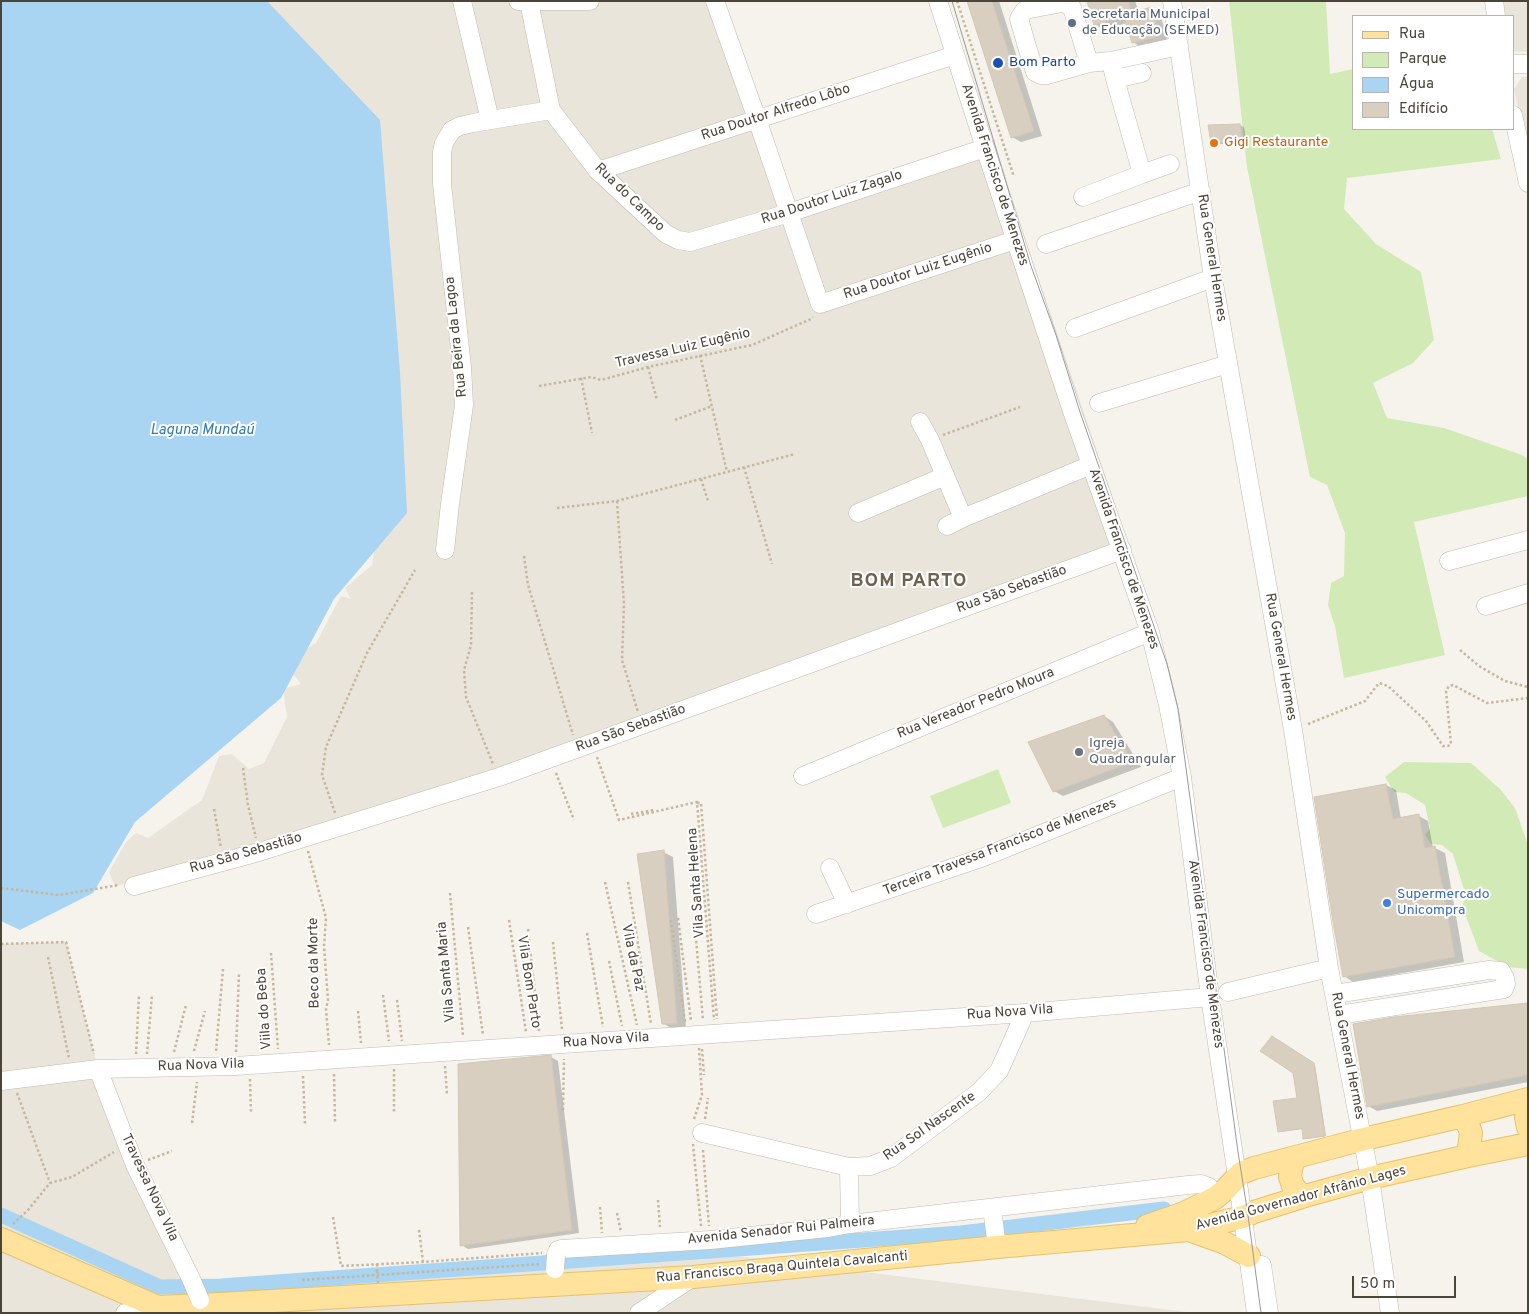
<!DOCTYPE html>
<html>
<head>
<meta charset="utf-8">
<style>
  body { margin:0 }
  #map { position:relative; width:1529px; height:1314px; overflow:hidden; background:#f6f3ec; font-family:Overpass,sans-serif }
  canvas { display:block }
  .frame { position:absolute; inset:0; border:2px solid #4b4439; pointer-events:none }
  .legend { position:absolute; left:1352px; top:15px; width:162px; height:115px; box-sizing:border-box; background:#fff; border:1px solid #b7b4b0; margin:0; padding:6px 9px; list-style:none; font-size:15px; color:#4b4439 }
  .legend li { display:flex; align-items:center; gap:10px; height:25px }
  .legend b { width:25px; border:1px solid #b7b4b0 }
  .scale { position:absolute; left:1352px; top:1276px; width:104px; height:22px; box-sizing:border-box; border:2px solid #4b4439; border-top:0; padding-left:6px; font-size:15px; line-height:18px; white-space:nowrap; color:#4b4439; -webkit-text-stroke:4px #fff; paint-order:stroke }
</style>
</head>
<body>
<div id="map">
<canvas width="1529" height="1314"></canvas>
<div class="frame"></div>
<ul class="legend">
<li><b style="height:6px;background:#ffe39c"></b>Rua</li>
<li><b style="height:14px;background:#d2eab5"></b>Parque</li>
<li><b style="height:14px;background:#a9d4f2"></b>Água</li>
<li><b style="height:14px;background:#d8cfc1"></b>Edifício</li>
</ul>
<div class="scale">50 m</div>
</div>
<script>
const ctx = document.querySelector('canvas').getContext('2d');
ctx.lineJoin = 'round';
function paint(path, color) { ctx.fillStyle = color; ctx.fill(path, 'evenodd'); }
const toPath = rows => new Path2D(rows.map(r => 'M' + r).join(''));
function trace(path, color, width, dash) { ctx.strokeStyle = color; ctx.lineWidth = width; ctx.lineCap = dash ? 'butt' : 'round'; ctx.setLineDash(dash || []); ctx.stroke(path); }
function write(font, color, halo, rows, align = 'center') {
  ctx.font = font + ' Overpass,sans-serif'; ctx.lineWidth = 4; ctx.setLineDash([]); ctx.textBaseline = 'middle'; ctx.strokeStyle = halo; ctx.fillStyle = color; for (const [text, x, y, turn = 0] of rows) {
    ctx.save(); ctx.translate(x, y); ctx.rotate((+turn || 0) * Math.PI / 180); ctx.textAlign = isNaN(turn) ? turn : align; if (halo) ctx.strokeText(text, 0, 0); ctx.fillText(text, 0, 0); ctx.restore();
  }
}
paint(toPath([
  [249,1,715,1,781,212,994,140,1023,232,1128,543,591,740,127,884,115,886,109,872,126,842,136,833,148,838,202,800,219,756,232,754,249,769,264,763,287,717,283,689,301,684,292,672,296,655,316,643,341,596,351,599,345,588,372,565,374,552,364,538],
  [1498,1,1528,1,1528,52,1513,51,1513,16,1500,16],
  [1522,77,1528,77,1528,157,1514,89],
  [66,942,106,1101,193,1287,704,1252,1195,1313,1,1313,1,944]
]), '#eae5da');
paint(toPath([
  [1229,1,1326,1,1330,74,1353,69,1353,129,1492,129,1501,159,1347,178,1344,209,1376,244,1421,272,1434,340,1413,363,1373,383,1387,418,1444,428,1522,455,1528,459,1528,496,1414,522,1445,655,1344,678,1335,626,1328,605,1331,583,1344,576,1345,533,1327,485,1310,477,1247,167],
  [1404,762,1471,763,1500,789,1515,808,1528,845,1528,969,1508,967,1479,951,1462,906,1466,896,1453,854,1442,845,1431,844,1425,835,1430,828,1425,805,1406,793,1394,792,1385,777],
  [998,769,1011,803,943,828,930,796]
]), '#d2eab5');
paint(toPath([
  [1,1,267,1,380,120,400,372,407,513,334,599,281,698,135,822,93,893,20,930,1,921]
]), '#a9d4f2');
paint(toPath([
  [968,1,999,1,1042,136,1021,142,1012,137],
  [1088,1,1135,1,1139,12,1151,9,1160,14,1168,41,1142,48,1133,42,1127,23,1104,30,1095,24],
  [1240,125,1244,127,1247,144,1217,144,1212,142],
  [1104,716,1113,722,1141,767,1063,796,1054,791],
  [1386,785,1396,790,1401,819,1419,816,1428,821,1433,848,1435,848,1445,853,1464,962,1353,982,1344,976],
  [663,852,673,857,686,1029,672,1029,663,1023],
  [1528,1004,1528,1082,1377,1111,1368,1106],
  [1272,1037,1315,1065,1326,1136,1306,1139,1304,1138,1303,1129,1280,1132,1279,1131,1298,1099,1294,1072],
  [551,1057,558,1061,579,1233,468,1249,461,1245]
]), '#0003');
trace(toPath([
  [1,1215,160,1287,221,1286,961,1233,1164,1209]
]), '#a9d4f2', 15);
const building = toPath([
  [967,1,992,1,1034,131,1011,138,967,1],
  [1087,1,1128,1,1132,13,1151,7,1159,36,1132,43,1124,17,1094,25,1087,1],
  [1240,124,1243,143,1211,143,1208,125,1240,124],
  [1104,715,1132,762,1053,792,1028,742,1104,715],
  [1386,784,1393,819,1419,814,1425,848,1435,846,1455,957,1343,977,1333,922,1314,797,1386,784],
  [664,850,677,1024,662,1024,637,854,664,850],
  [1528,1003,1528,1075,1367,1107,1353,1024,1394,1017,1528,1003],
  [1272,1036,1314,1063,1325,1136,1303,1139,1302,1128,1278,1132,1273,1101,1297,1098,1293,1073,1260,1051,1272,1036],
  [551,1055,572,1230,460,1246,458,1064,551,1055]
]);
paint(building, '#d8cfc1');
trace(building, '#d3c7b4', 1);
const minor = toPath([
  [462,1,490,120],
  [518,1,590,1],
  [715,1,757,119,820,304,1015,240],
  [938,1,985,148,1072,411,1150,632,1168,705,1182,777,1210,997,1237,1176,1256,1313],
  [1172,1,1213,278,1293,730,1329,968,1370,1178,1390,1313],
  [1494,1,1496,16],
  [529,2,551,110],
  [1089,63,1072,8,1068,5,1062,3,1025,10,1022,14,1019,19,1028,50,1035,72,1041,75,1047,75,1089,63,1111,61,1179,46],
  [1513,64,1528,64],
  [1115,79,1142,73],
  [1513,115,1528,183],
  [598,171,955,55],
  [1142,174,1170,164],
  [1083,197,1142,174,1115,79,1111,61],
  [1046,244,1201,191],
  [1075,328,1213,278],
  [1099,403,1228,364],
  [920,422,930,440,963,518],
  [858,513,945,476],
  [947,526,963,518,1091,465],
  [445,550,450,504,464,405,462,367,442,184,442,152,444,143,452,130,460,126,473,123,551,110,598,171,666,234,678,240,690,242,789,213,985,148],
  [1449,561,1528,540],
  [1486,606,1528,593],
  [803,776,1150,632],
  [830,868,847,904],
  [134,886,259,852,499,777,1122,550],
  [816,914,984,857,1182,777],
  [1228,992,1329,968],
  [1335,994,1489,970,1501,971,1505,978,1506,984,1504,989,1339,1015],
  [98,1069,135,1165,192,1281],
  [1,1081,98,1069,235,1066,1025,1013,1210,997],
  [702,1133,849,1167,870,1166,891,1158,979,1092,999,1071,1025,1013],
  [849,1167,850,1224],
  [992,1208,997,1247],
  [556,1255,558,1250,561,1249,710,1240,828,1228,850,1224,1188,1185,1201,1184,1209,1187,1215,1198],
  [1262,1265,1269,1313],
  [125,1313,158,1307],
  [639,1313,693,1277]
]);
const major = toPath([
  [1528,1103,1526,1118,1528,1127],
  [1463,1116,1469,1127,1471,1133,1468,1156],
  [1294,1158,1291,1169,1290,1177,1293,1186,1298,1192,1305,1196],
  [1147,1226,1184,1213,1215,1198,1226,1189,1241,1173,1254,1168,1364,1139,1463,1116,1528,1099],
  [1189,1230,1225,1243,1249,1256],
  [1,1239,158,1307,202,1305,693,1277,997,1247,1189,1230,1243,1217,1254,1212,1305,1196,1370,1178,1468,1156,1528,1144]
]);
trace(minor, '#c2bbae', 19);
trace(major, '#e6c16a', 24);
trace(toPath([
  [957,1,1014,177],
  [700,355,727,472],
  [648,367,657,400],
  [581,378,592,433],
  [539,386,591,377,601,380,648,367,752,345,811,319,813,317],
  [675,420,712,406],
  [943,435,1020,407],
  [744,467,772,564],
  [701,479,708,501],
  [617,501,624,604,622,660,638,712],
  [557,508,617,501,795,454],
  [524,556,528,585,573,735],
  [472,592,471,645,464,670,466,697,493,764],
  [1460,650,1479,666,1505,681,1528,687],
  [1308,724,1365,701,1379,683,1388,686,1426,721,1443,746,1448,746,1451,744,1446,691,1449,686,1453,685,1487,703,1528,698],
  [597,757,619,820,697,802,714,1020],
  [243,768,248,805,256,838],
  [556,773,574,820],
  [697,803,701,803,717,1019],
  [214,809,221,848],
  [335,813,322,775,326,747,367,653,415,570],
  [631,814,654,810],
  [308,851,326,918,324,946,328,1000,326,1009,329,1045],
  [605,882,637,1025],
  [628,882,651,1024],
  [1,888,59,895,119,885],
  [450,893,463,1036],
  [694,916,703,1020],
  [678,918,691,1021],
  [509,920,526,1032],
  [671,920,685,1022],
  [468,927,483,1035],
  [528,929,539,1031],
  [587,933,603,1027],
  [553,942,562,1029],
  [1,944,66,942,94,1054],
  [271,953,278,1049],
  [48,957,69,1058],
  [609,961,622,1026],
  [383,995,389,1041],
  [397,1000,402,1041],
  [358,1011,361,1043],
  [702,1049,704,1075],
  [194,1051,205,1011],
  [216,1051,223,969],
  [174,1052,186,1005],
  [236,1052,239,973],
  [136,1054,139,995],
  [147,1054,152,996],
  [445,1066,447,1095],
  [394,1069,394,1113],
  [334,1074,335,1122],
  [303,1076,305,1124],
  [250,1079,251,1113],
  [17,1093,50,1183],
  [563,1110,564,1059],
  [694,1119,702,1095,699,1048],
  [705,1119,708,1098],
  [192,1123,197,1082],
  [693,1144,701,1226],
  [703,1150,709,1226],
  [148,1160,172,1151],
  [658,1200,660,1227],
  [600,1207,602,1233],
  [617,1213,621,1232],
  [333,1217,341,1266,423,1262,542,1253],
  [13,1224,28,1210,50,1183,72,1177,114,1152],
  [419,1230,423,1262],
  [377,1264,377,1271],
  [302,1280,541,1264]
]), '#c4b79f', 2.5, [2.5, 2.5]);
trace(minor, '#fff', 18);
trace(major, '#ffe39c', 22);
trace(toPath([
  [952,1,1031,266,1056,335,1079,409,1167,664,1178,709,1238,1152,1248,1215,1261,1313]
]), '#9a9a9a', 1);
const minorBridge = toPath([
  [555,1269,556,1255],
  [192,1281,200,1300]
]);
trace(minorBridge, '#c2bbae', 19, []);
trace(toPath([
  [377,1271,378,1283]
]), '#c4b79f', 2.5, [2.5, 2.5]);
trace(minorBridge, '#fff', 18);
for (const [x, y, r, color] of [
  [1072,23,5,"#5c6f8a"],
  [998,63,6,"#1a4fb4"],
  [1214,143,5,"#e8710a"],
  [1079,752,5,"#6b7280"],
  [1387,903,5,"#3f7fe0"]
]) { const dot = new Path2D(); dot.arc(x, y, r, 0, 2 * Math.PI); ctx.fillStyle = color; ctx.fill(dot); trace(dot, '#fff', 2); }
write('14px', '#4e5e75', '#fff', [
  ["Secretaria Municipal",1082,15],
  ["de Educação (SEMED)",1082,31]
], 'left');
write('14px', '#164399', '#fff', [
  ["Bom Parto",1009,63]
], 'left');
write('14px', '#4b4439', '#fff', [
  ["Rua Doutor Alfredo Lôbo",776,113,-18],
  ["Avenida Francisco de Menezes",994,175,72],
  ["Rua do Campo",629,198,44],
  ["Rua Doutor Luiz Zagalo",832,198,-18],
  ["Rua General Hermes",1211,258,81],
  ["Rua Doutor Luiz Eugênio",918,272,-18],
  ["Rua Beira da Lagoa",457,337,-96],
  ["Travessa Luiz Eugênio",683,349,-13],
  ["Avenida Francisco de Menezes",1123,559,71],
  ["Rua São Sebastião",1012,590,-20],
  ["Rua General Hermes",1280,657,80],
  ["Rua Vereador Pedro Moura",976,704,-22],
  ["Rua São Sebastião",631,729,-20],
  ["Terceira Travessa Francisco de Menezes",1000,848,-21],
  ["Rua São Sebastião",246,854,-16],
  ["Vila Santa Helena",697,883,-94],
  ["Avenida Francisco de Menezes",1205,954,82],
  ["Vila da Paz",632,958,78],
  ["Beco da Morte",315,963,-91],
  ["Vila Santa Maria",447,972,-95],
  ["Vila Bom Parto",528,982,81],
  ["Viila do Beba",265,1009,-94],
  ["Rua Nova Vila",1010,1013,-4],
  ["Rua Nova Vila",606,1041,-4],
  ["Rua General Hermes",1347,1056,79],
  ["Rua Nova Vila",201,1066,-2],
  ["Rua Sol Nascente",930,1127,-35],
  ["Travessa Nova Vila",149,1188,65],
  ["Avenida Governador Afrânio Lages",1301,1199,-15],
  ["Avenida Senador Rui Palmeira",781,1231,-6],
  ["Rua Francisco Braga Quintela Cavalcanti",782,1268,-5]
]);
write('14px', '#c56008', '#fff', [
  ["Gigi Restaurante",1224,143]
], 'left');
write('14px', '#5b616d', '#fff', [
  ["Igreja",1089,744],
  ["Quadrangular",1089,760]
], 'left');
write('14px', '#366cbe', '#fff', [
  ["Supermercado",1397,895],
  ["Unicompra",1397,911]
], 'left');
write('italic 15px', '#2e7ab2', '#fff', [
  ["Laguna Mundaú",202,431]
]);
ctx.letterSpacing = '1px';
write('bold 19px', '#6e6250', '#fff', [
  ["BOM PARTO",909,582]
]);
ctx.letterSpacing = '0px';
</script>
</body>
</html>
